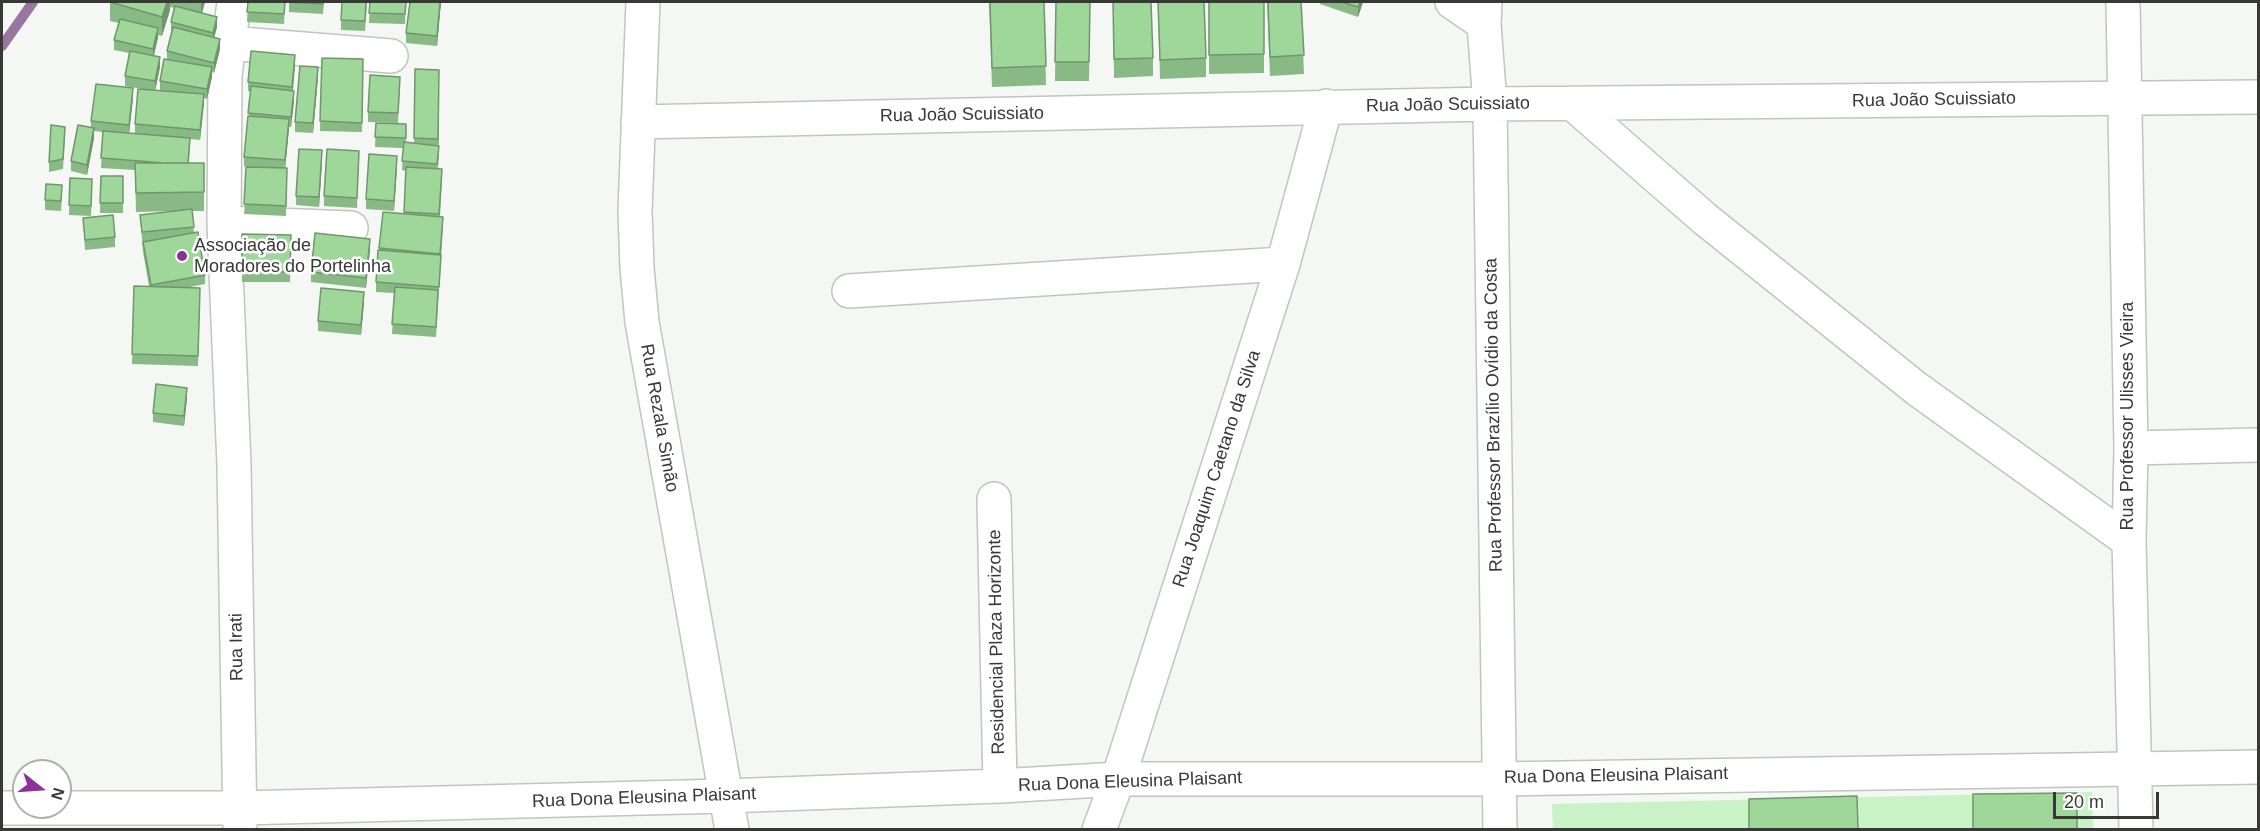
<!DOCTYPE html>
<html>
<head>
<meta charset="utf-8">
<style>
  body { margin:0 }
  #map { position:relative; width:2260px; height:831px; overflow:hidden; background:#f4f7f4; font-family:Arial,sans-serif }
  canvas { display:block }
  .frame { position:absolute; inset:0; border:3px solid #383937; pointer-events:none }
  .north { position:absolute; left:12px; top:759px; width:60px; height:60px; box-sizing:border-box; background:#fff; border:2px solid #afb0af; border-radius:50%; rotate:107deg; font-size:16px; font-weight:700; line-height:24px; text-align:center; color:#383937 }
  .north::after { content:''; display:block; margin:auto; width:21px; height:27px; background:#8c309a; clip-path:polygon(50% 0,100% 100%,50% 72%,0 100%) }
  .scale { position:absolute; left:2053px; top:792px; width:106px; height:27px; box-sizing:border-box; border:3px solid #383937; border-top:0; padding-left:8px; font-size:18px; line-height:21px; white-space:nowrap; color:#383937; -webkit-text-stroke:4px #fff; paint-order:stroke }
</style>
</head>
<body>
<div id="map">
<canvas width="2260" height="831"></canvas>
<div class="frame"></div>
<div class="north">N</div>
<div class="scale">20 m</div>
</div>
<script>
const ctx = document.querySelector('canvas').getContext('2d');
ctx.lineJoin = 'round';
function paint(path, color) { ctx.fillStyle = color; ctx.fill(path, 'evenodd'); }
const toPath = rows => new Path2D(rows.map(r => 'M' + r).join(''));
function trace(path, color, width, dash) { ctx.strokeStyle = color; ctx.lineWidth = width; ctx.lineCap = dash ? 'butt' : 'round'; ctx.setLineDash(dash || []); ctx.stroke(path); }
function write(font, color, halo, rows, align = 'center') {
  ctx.font = font + ' Arial,sans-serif'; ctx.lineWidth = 5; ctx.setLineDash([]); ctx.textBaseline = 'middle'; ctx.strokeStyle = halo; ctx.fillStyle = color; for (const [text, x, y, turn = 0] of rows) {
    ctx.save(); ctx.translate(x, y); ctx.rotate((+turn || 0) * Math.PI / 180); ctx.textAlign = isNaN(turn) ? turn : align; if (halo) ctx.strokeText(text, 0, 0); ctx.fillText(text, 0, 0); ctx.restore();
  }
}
paint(toPath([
  [2092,792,2093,829,1553,830,1552,804]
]), '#c9f3c7');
trace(toPath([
  [2,46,33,2]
]), '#99769f', 10);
const street = toPath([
  [234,2,225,75,224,223,234,465,240,830],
  [1452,2,1484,24],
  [1485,2,1484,24,1490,104,1500,830],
  [228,43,391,56],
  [1572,103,1705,219,1917,389,2129,541],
  [638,122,1490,104,2258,97],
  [224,223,351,228],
  [849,291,1283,264],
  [2131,448,2258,445],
  [994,499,1000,786],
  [2,808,239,808,725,796,1000,786,1118,779,1499,779,2258,767],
  [1099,830,1118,779,1283,264,1326,106]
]);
const secondary = toPath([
  [643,2,635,211,637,268,642,322,732,830],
  [2123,2,2131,448,2129,541,2136,830]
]);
trace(street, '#c1c5c1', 36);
trace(secondary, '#c1c5c1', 36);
trace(street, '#fff', 33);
trace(secondary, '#fff', 33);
paint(toPath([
  [110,2,205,2,202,13,217,27,214,37,220,49,214,73,212,72,212,77,207,99,204,98,200,140,190,139,189,163,204,163,204,211,192,211,194,233,205,275,205,284,190,287,200,288,198,366,132,364,134,286,149,286,143,252,140,215,175,211,136,212,135,170,101,168,103,132,94,131,94,138,87,175,71,171,71,161,91,128,91,121,133,98,129,133,135,134,135,124,148,90,125,86,125,76,129,53,114,50,114,40,119,23,110,21],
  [170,7,174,8,171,22,171,31,172,32,167,51,167,59,160,81,160,90,155,90,160,67,154,56,158,35,162,36,170,10],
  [248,2,285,2,284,24,247,22],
  [289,2,324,2,323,14,289,12],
  [367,2,365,31,341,30,341,20],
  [370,2,406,2,405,24,369,23],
  [441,2,437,46,406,43,406,33],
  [989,2,1044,2,1046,85,992,87],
  [1056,2,1090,2,1089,81,1055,81],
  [1113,2,1153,58,1153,76,1114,78],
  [1158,2,1206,58,1206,77,1160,79],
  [1209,2,1264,2,1264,73,1209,74],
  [1267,2,1301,2,1304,74,1270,76],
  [1320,2,1363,2,1358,17,1320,4],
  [322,58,363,59,362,132,320,131],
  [295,65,293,91,294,101,291,127,289,127,285,168,287,178,286,216,244,214,248,167,244,166,244,157,251,92,248,91,248,82],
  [415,69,439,70,439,155,438,169,442,179,440,217,443,227,436,337,392,334,394,293,376,292,376,282,383,212,404,214,406,171,402,170,403,148,375,147,376,123,406,124,406,142,414,143],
  [318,77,313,133,295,132,295,122],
  [400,86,398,123,368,122,368,112],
  [65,136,63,169,49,172,49,162],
  [359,151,357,208,324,206,324,196],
  [322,160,319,207,296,205,296,196],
  [397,166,394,211,366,209,366,199],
  [101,176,123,176,123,213,100,213],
  [70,178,92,189,91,216,69,215],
  [62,195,61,211,45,210,45,200],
  [83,218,115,237,115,247,85,250],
  [242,234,291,235,290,282,242,282],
  [370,249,366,288,311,282,311,272],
  [364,302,361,335,318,331,318,321],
  [187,398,184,426,153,422,153,413]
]), '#89b985');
paint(toPath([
  [167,2,170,2,170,10,162,36,162,17],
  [201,2,205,2,201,16],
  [440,2,441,2,437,46,437,36],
  [1360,2,1363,2,1358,17,1358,7],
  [217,17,217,27,213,43,213,33],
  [158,28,158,38,153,59,153,49],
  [220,39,220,49,214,73,214,63],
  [295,55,295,65,292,97,292,87],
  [160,57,160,67,155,91,155,81],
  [212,67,212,77,207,99,207,89],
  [318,67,318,77,313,133,313,123],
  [133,88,133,98,129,135,129,125],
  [294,91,294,101,291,127,291,117],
  [204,94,204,104,200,140,200,130],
  [289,119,289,129,285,170,285,160],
  [94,128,94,138,87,175,87,165],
  [322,150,322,160,319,207,319,197],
  [397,156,397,166,394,211,394,201],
  [370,239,370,249,366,288,366,278],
  [364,292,364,302,361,335,361,325],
  [187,388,187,398,184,426,184,416]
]), '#6f966c');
const building = toPath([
  [110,2,167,2,162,17,110,2],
  [248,2,285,2,284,14,247,12,248,2],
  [289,2,324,2,323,4,289,2],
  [342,2,366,2,365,21,341,20,342,2],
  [370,2,406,2,405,14,369,13,370,2],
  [410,2,440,2,437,36,406,33,410,2],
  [990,2,1044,2,1046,66,992,68,990,2],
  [1056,2,1090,2,1089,62,1055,62,1056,2],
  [1113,2,1151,2,1153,58,1114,59,1113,2],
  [1158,2,1204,2,1206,58,1160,60,1158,2],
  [1209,2,1264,2,1264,54,1209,55,1209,2],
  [1268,2,1301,2,1304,55,1270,57,1268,2],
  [1342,2,1360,2,1358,7,1342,2],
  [175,6,217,17,213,33,171,22,175,6],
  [120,19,158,28,153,49,114,40,120,19],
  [173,27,220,39,214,63,167,51,173,27],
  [130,51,160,57,155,81,125,76,130,51],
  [251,51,295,55,292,87,248,82,251,51],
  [322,58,363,59,362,123,320,121,322,58],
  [164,59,212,67,207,89,160,81,164,59],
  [300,66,318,67,313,123,295,122,300,66],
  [415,69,439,70,438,139,414,138,415,69],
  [370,75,400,77,398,113,368,112,370,75],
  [96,84,133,88,129,125,91,121,96,84],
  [251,86,294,91,291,117,248,113,251,86],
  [138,89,204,94,200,130,135,124,138,89],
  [248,116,289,119,285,160,244,157,248,116],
  [376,123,406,124,406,138,375,137,376,123],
  [51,125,65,127,63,159,49,162,51,125],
  [78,125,94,128,87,165,71,161,78,125],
  [103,131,190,138,188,163,164,163,101,158,103,131],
  [404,142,439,146,437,164,402,161,404,142],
  [299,149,322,150,319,197,296,196,299,149],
  [327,149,359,151,357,198,324,196,327,149],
  [369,154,397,156,394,201,366,199,369,154],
  [135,163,204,163,204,192,136,193,135,163],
  [246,167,287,168,286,206,244,204,246,167],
  [406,167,442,169,439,214,404,212,406,167],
  [101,176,123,176,123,203,100,203,101,176],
  [70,178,92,179,91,206,69,205,70,178],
  [46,184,62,185,61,201,45,200,46,184],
  [192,209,194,227,142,232,140,215,192,209],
  [383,212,443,217,440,254,379,248,383,212],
  [113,215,115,237,85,240,83,218,113,215],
  [198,232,205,275,151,285,143,242,198,232],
  [315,233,370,239,366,278,311,272,315,233],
  [242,234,291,235,290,272,242,272,242,234],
  [378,250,441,255,439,287,376,282,378,250],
  [134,286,200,288,198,356,132,354,134,286],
  [395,287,438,290,436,327,392,324,395,287],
  [321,288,364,292,361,325,318,321,321,288],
  [156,384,187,388,184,416,153,413,156,384],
  [2077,793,2077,830,1973,830,1973,794,2077,793],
  [1857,796,1858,830,1749,830,1749,799,1857,796]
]);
paint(building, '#9fd79b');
trace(building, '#6f966c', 1.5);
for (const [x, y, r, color] of [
  [182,256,6,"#8c309a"]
]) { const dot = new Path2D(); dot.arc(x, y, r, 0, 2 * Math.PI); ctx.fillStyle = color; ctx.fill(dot); trace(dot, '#fff', 2); }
write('18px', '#383937', '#fff', [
  ["Rua João Scuissiato",1934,100,-1],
  ["Rua João Scuissiato",1448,105,-1],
  ["Rua João Scuissiato",962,115,-1],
  ["Rua Professor Brazílio Ovídio da Costa",1494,415,-91],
  ["Rua Professor Ulisses Vieira",2128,416,-90],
  ["Rua Rezala Simão",659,418,80],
  ["Rua Joaquim Caetano da Silva",1217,469,-72],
  ["Residencial Plaza Horizonte",997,642,-91],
  ["Rua Irati",237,647,-91],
  ["Rua Dona Eleusina Plaisant",1616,776,-1],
  ["Rua Dona Eleusina Plaisant",1130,782,-2],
  ["Rua Dona Eleusina Plaisant",644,798,-2]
]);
write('18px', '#383937', '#fff', [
  ["Associação de",194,246],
  ["Moradores do Portelinha",194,267]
], 'left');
</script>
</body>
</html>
